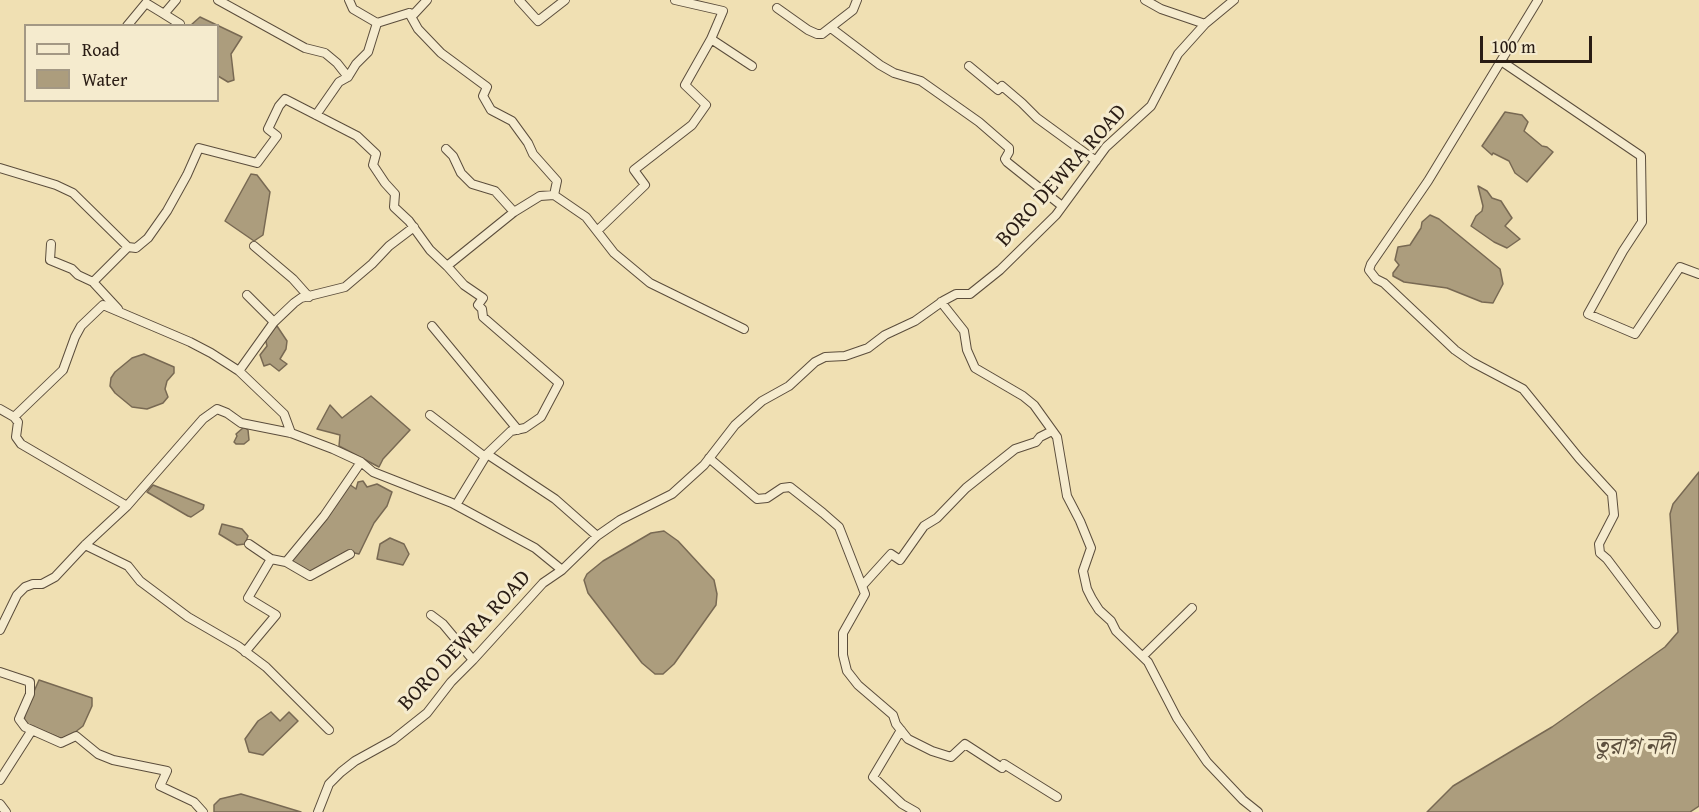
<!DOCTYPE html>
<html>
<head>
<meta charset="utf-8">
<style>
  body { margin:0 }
  #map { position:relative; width:1699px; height:812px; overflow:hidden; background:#f0e0b3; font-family:"Gentium Book Plus",serif }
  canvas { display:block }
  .legend { position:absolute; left:24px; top:24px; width:195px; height:78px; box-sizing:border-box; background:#f5ebce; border:2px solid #a39884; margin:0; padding:8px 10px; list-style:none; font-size:18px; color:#291c14 }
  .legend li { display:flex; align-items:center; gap:12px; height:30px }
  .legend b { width:30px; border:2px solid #a39884 }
  .scale { position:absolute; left:1480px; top:36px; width:112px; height:27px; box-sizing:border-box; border:3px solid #291c14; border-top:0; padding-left:8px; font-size:18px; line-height:21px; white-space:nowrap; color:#291c14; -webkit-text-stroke:4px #f5ebce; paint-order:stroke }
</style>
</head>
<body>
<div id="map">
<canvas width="1699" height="812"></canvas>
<ul class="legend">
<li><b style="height:8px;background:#f5ebce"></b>Road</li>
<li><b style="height:16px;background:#ac9d7d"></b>Water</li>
</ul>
<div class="scale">100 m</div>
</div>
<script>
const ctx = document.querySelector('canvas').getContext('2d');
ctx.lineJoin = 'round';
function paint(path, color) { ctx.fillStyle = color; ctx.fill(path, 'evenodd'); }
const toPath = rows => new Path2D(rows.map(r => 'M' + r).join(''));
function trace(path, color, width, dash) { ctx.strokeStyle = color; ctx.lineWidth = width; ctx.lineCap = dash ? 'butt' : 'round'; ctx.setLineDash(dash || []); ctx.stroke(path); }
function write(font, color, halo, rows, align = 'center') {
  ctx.font = font + ' "Gentium Book Plus","Noto Serif Bengali",serif'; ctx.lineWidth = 6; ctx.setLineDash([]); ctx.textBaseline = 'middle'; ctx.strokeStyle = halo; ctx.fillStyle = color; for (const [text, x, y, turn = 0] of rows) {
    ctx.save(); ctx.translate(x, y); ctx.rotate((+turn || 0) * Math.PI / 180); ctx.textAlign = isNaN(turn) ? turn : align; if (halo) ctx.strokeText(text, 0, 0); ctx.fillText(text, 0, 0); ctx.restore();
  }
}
const water = toPath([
  [200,17,242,37,231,54,234,80,228,82,218,76,218,26,191,25,200,17],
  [1505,112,1522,115,1528,122,1524,131,1542,146,1547,147,1553,152,1527,182,1515,173,1509,161,1493,153,1492,155,1482,146,1505,112],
  [251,174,257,175,270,192,263,235,254,241,225,221,251,174],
  [1478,186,1487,191,1492,198,1501,201,1510,215,1512,218,1505,226,1520,239,1507,248,1494,242,1471,226,1476,216,1482,211,1483,206,1478,186],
  [1430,215,1439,219,1500,269,1503,284,1493,303,1482,302,1447,288,1404,282,1393,276,1393,273,1399,265,1395,260,1398,247,1410,245,1421,228,1422,222,1430,215],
  [277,326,287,341,286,349,280,359,287,364,279,371,270,364,264,366,260,355,267,346,265,338,269,331,277,326],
  [144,354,174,367,174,373,167,381,165,389,168,397,163,403,147,409,132,407,115,393,110,386,111,378,115,372,132,358,144,354],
  [371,396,410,430,383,459,379,467,339,446,340,435,317,429,330,405,342,418,371,396],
  [244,427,248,430,249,440,244,444,236,444,234,442,237,436,236,434,244,427],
  [1699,472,1699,806,1690,812,1427,812,1453,786,1552,727,1665,647,1678,632,1670,514,1673,504,1699,472],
  [363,481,367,487,377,484,392,492,387,506,374,523,359,554,350,552,311,574,289,563,349,484,356,489,358,482,363,481],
  [153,485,204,505,203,509,191,517,188,516,147,492,153,485],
  [222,524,242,529,248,536,245,544,237,545,219,534,222,524],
  [664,531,678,541,714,580,717,594,716,605,674,664,663,674,655,674,642,663,588,593,584,580,587,574,603,561,651,533,664,531],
  [390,538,404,544,409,554,403,565,377,559,380,544,390,538],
  [39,680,92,698,92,706,83,726,65,740,24,723,25,712,39,680],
  [271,712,280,721,289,712,298,721,263,755,249,752,245,739,258,721,271,712],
  [241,794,268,802,301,812,214,812,214,805,220,799,241,794]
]);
paint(water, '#ac9d7d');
trace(water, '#786953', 1.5);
const street = toPath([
  [218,0,305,48,325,53,337,63,348,77],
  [349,0,353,9,377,23],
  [519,0,538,21,565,0],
  [675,0,723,11,711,39,752,66],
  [1145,0,1161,9,1205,24],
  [1538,0,1428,181,1371,264,1369,270,1376,279,1384,283,1455,350,1472,362,1523,389,1579,458,1612,494,1614,515,1599,544,1600,553,1607,559,1656,624],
  [777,8,808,30,817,34,822,34,853,10,857,0],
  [409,13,418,29,441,53,487,87,483,96,491,110,512,121,528,143,533,154,557,181,554,195],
  [164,14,180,24],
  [127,26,146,3,164,14,176,0],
  [831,28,880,65,894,73,921,81,979,122,1009,148,1009,152,1005,159,1007,162,1062,206],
  [1501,61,1641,156,1642,222,1623,251,1588,314,1635,334,1680,267,1699,274],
  [969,66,998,90,1002,86,1022,103,1037,118,1096,161],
  [316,115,339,82,348,77,356,64,368,52,377,23,409,13,414,14,427,0],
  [446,149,453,156,461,173,472,184,495,191,514,212],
  [0,168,56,185,73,193,128,247,93,282,78,275,72,269,50,260,51,244],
  [597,231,645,185,634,170,692,125,706,105,685,85,711,39],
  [254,246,293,279,309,297],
  [128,247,136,248,148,238,167,211,187,175,199,148,257,163,277,136,268,129,279,106,285,99,357,136,376,154,373,165,385,183,395,194,394,207,409,221,430,250,447,266,514,212,540,196,554,195,586,217,614,253,650,283,744,329],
  [447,266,464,285,483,298,478,305,482,309,483,317,559,383,541,417,525,428,511,431,487,454],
  [93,282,118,309],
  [247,295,274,322],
  [941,302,964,331,967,350,975,368,1023,396,1034,405,1057,437,1067,496,1080,521,1091,548,1083,571,1087,589,1092,599,1099,610,1111,621,1116,631,1148,662,1177,718,1207,762,1243,800,1258,812],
  [432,326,518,430],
  [239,371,274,322,294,303,301,298,345,287,372,264,389,246,414,227],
  [0,409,14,417,18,422,16,437,21,444,127,506],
  [430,415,485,457],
  [14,417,63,370,75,337,81,326,103,305,190,342,211,353,239,371,284,414,291,433],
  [1052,431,1040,437,1036,442,1015,449,966,488,937,518,924,526,900,560,891,554,862,586,865,594,843,633,843,655,847,671,858,685,893,715,896,724,908,739,932,751,951,757,965,744,1002,768,1004,764,1057,797],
  [709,458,757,499,767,498,782,488,790,487,823,513,839,527,862,586],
  [456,505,487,454,555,499,597,536],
  [249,544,271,559],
  [85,545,128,566,140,581,188,617,238,646,266,667,329,730],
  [350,554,310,576,286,562,324,516,361,462],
  [431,615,443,624,473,660],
  [0,630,17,595,25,587,33,584,42,584,55,577,85,545,127,506,203,419,217,409,227,413,241,423,291,433,333,449,361,462,373,472,452,503,535,548,562,570],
  [245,652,276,615,248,598,271,559,286,562],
  [1143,656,1192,608],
  [0,672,30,682,30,694,19,719,25,727,61,743,76,736,98,754,113,760,167,771,160,786,194,802,203,812],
  [901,730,873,777,902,804,916,812],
  [0,780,32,730],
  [0,804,6,812],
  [318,812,329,784,341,772,355,761,393,740,427,713,451,682,473,660,543,583,562,570,597,536,620,520,672,494,704,465,735,425,762,401,789,386,815,362,825,357,845,356,868,348,885,335,915,321,943,301,956,294,970,294,1000,270,1056,215,1106,147,1151,106,1178,54,1205,24,1234,0]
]);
trace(street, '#5b4d3c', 10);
trace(street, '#f5ebce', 8);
write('22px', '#291c14', '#f5ebce', [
  ["BORO DEWRA ROAD",1062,176,-48],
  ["BORO DEWRA ROAD",465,641,-47]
]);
write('italic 24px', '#5d503e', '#f5ebce', [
  ["তুরাগ নদী",1634,748]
]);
</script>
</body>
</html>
